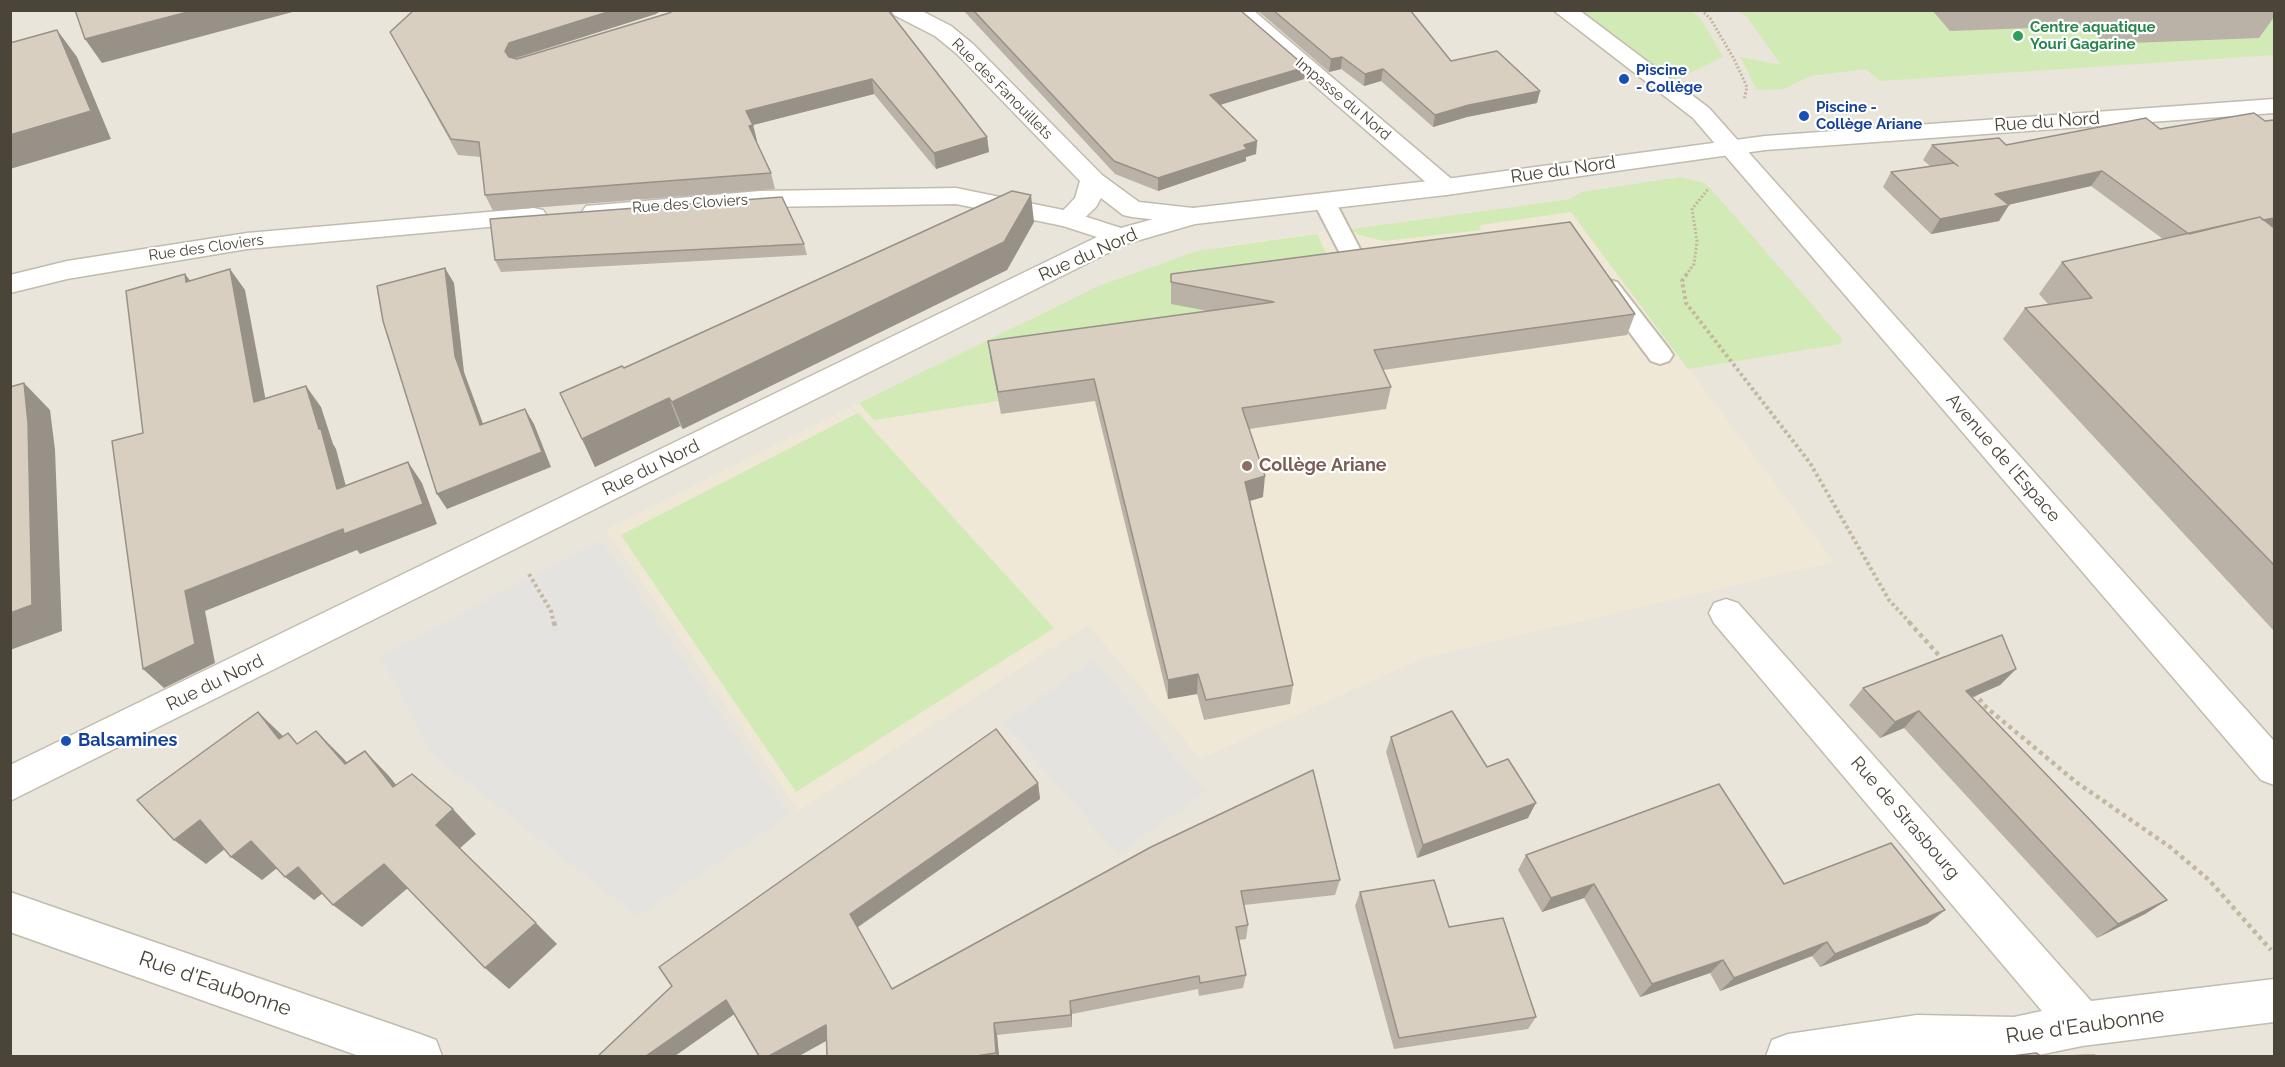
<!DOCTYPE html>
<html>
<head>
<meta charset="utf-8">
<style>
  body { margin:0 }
  #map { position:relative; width:2285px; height:1067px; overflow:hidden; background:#f6f3ec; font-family:Raleway,sans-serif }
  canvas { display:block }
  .frame { position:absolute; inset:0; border:12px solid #4b4439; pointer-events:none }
</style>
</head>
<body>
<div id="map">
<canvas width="2285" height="1067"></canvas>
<div class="frame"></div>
</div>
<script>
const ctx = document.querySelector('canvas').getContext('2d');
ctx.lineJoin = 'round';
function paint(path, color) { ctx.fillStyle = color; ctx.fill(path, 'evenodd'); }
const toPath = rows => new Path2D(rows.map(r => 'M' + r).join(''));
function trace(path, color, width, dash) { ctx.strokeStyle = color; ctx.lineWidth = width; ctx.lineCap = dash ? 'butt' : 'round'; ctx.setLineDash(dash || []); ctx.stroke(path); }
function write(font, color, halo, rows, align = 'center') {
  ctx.font = font + ' Raleway,sans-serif'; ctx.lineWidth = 4.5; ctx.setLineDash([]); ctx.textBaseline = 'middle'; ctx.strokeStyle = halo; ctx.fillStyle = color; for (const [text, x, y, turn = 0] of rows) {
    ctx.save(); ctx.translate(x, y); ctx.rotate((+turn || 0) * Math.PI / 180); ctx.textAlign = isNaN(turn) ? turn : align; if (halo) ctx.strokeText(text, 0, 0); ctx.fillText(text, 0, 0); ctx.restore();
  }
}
paint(toPath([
  [11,11,2274,11,2274,1056,11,1056]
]), '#eae5da');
paint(toPath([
  [1562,200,1834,562,1423,658,1200,759,1088,625,798,811,606,530,859,403,1101,285,1154,266,1197,251,1243,243]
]), '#efe8d6');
paint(toPath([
  [1582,11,1691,11,1701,19,1723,57,1672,82],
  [1737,11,2274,11,2274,55,1880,81,1866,69,1810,76,1783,89,1757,90,1740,57,1781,65,1747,17],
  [1680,177,1705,183,1719,198,1842,339,1841,344,1688,369,1571,212,1480,225,1481,230,1384,241,1359,235,1351,229,1571,199,1582,192],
  [1317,234,1336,274,1254,320,991,363,998,401,874,420,859,403,1101,285,1197,251],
  [858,413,1054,628,796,792,621,535]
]), '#d2eab5');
paint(toPath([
  [601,540,789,815,637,916,433,755,380,656],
  [1094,660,1205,792,1118,854,1004,723]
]), '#e5e3e0');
const service = toPath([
  [1324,194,1332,196,1335,201,1361,251,1382,249,1390,251,1394,256,1390,261,1354,267,1346,265,1313,201,1316,196,1324,194],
  [1609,280,1617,282,1669,349,1673,355,1669,361,1660,364,1651,361,1601,294,1597,288,1601,282,1609,280]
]);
const minor = toPath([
  [891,10,920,10,951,26,973,44,1102,175,1139,202,1193,208,1202,210,1206,216,1202,222,1193,224,1132,217,1123,215,1101,198,1096,207,1077,225,1068,227,1059,225,1055,219,1075,198,1080,181,957,54,935,36,894,15,891,10],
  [1228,10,1253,10,1455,182,1459,187,1455,192,1446,195,1437,192,1228,10],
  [1553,10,1579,10,1709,108,2274,741,2274,785,2261,780,1693,118,1553,10],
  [1726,599,1738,603,2091,1001,2274,979,2274,1022,2082,1046,2034,1056,1766,1056,1772,1040,1788,1034,1917,1015,2014,1017,2042,1011,1714,623,1709,613,1714,603,1726,599],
  [10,892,420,1034,436,1040,442,1056,359,1056,10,932,10,892]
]);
const tertiary = toPath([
  [2274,99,2274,113,1765,150,1446,195,1195,224,1126,244,10,801,10,765,1097,237,1063,226,956,204,760,207,595,220,586,218,582,212,586,206,760,191,956,188,1068,211,1121,228,1193,208,1446,179,1765,136,2274,99],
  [534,208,543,210,547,216,543,222,247,249,67,279,10,293,10,275,67,261,247,233,534,208]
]);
trace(service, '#c2bbae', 4);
trace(minor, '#c2bbae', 3);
trace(tertiary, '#c2bbae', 3);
trace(toPath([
  [1701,10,1710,18,1734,59,1747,87,1744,100],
  [1686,275,1694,264,1697,241,1692,209,1709,188]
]), '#c4b79f', 3, [2, 2]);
trace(toPath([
  [1687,274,1682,281,1686,303,1810,463,1889,600,1911,624],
  [529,574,551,611,554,624]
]), '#c4b79f', 4, [3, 3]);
trace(toPath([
  [554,622,556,630],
  [1909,622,1944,661],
  [1974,693,1987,708,2076,782,2170,847,2209,880,2271,950]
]), '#c4b79f', 4.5, [4, 4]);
paint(service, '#fff');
paint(minor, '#fff');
paint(tertiary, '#fff');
paint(toPath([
  [888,10,987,137,989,152,936,169,874,94,753,125,757,141,756,141,771,173,775,189,493,211,485,195,481,157,458,155,390,32,656,14,515,59,517,59],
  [963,10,1240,10,1306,67,1304,79,1220,105,1257,141,1256,154,1246,157,1246,161,1158,191,1115,174],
  [1257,10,1410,10,1451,61,1537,103,1467,117,1433,127,1381,81,1364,86,1341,69,1329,72],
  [1932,10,2274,10,2274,17,2259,38,2105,44,2085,26,1950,31],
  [2274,120,2274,631,2003,339,2025,308,2048,304,2039,294,2062,262,2163,239,2091,186,2008,205,2009,205,1999,221,1931,234,1883,187,1891,172,1930,166,1923,160,1932,145,2006,145,2160,129],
  [1034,222,1007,270,683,429,680,426,595,467,582,439,624,368],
  [804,244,807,255,501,272,495,260],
  [1171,274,1635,314,1627,335,1383,370,1391,387,1386,409,1249,429,1263,497,1250,501,1293,685,1290,704,1204,720,1197,694,1168,699,1095,401,1001,414,991,363,988,341,1208,311,1171,304],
  [2016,669,2000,685,1972,697,2167,900,2145,914,2097,938,1904,728,1880,738,1849,705,1863,688],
  [1391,737,1487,767,1528,818,1417,858,1386,752],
  [1038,783,1040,799,857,928,892,989,1151,847,1340,880,1335,895,1244,905,1248,925,1246,939,1239,940,1246,975,1243,988,1199,996,1198,989,1072,1014,1072,1027,997,1035,999,1056,827,1056,826,1041,799,1056,734,1014],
  [1526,855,1784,884,1945,910,1927,924,1820,967,1812,956,1720,991,1710,973,1640,997,1584,898,1542,912,1518,870],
  [1360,892,1449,927,1536,1017,1528,1029,1394,1049,1355,906]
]), '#bab2a6');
paint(toPath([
  [195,10,300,10,102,63,85,39],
  [614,10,662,10,656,14,515,58,511,66,505,51,509,43],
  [57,30,77,57,111,139,10,169,10,135],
  [1342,57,1341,69,1329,72,1331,59],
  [1306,67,1304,79,1210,108,1210,95],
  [1383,69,1381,81,1364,86,1365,74],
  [872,79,874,94,753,125,757,141,753,141,746,111],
  [1540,91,1537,103,1467,117,1433,127,1435,115,1469,105],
  [987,137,989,152,936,169,934,153],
  [1257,141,1256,154,1246,157,1246,161,1158,191,1158,178,1244,145],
  [2102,171,2091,186,1985,210,1995,194],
  [1031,195,1034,222,1007,270,683,429,672,402],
  [2009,205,1999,221,1931,234,1940,219],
  [2274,218,2274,230,2190,234],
  [445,268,454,283,464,372,489,440,480,425,455,356],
  [230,269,245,290,270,423,254,402],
  [185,274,201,295,186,282],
  [24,383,50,410,55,450,62,631,10,650,10,613],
  [306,386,321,407,333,444,336,449,352,509,337,489],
  [669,398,680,426,595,467,582,439],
  [525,409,534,424,551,467,447,509,437,494],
  [408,462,422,483,437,524,360,554,357,550,205,611,215,663,164,688,143,669,185,591],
  [1265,476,1263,497,1243,503,1245,482],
  [2016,669,2000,685,1950,707,1966,691],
  [1198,674,1197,694,1168,699,1168,680],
  [1919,711,1904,728,1880,738,1895,722],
  [258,712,285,738,279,739],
  [316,731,342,757,371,789,345,764],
  [365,751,389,776,418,812,393,787],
  [1038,783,1040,799,856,928,850,914],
  [1536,803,1528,818,1417,858,1423,845],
  [453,809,476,834,459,849,436,825],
  [200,820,231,844,206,864,174,840],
  [251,841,281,865,262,880,231,857],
  [384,864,409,887,362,927,333,905],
  [298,867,327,890,314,900,285,877],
  [1594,884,1584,898,1542,912,1551,898],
  [2167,900,2145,914,2097,938,2118,924],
  [1945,910,1927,924,1820,967,1835,954],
  [536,923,557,944,509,989,485,968],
  [1827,942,1812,956,1720,991,1734,978],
  [1723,960,1710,973,1640,997,1652,984],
  [726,1000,736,1013,675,1056,646,1056],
  [1070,1001,1072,1014,1072,1027,1071,1015],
  [994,1023,997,1035,999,1056,997,1056,996,1053],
  [826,1025,833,1037,799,1056,769,1056]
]), '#979187');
const building = toPath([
  [75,10,195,10,85,39,75,10],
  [414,10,614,10,509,43,505,51,509,57,517,59,669,13,674,10,888,10,987,137,934,153,872,79,746,111,753,125,749,126,771,173,485,195,479,142,451,139,390,32,414,10],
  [973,10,1240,10,1306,67,1210,95,1257,141,1244,145,1247,149,1158,178,1114,161,973,10],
  [1273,10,1410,10,1451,61,1497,51,1540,91,1469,105,1435,115,1383,69,1365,74,1342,57,1331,59,1273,10],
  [57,30,91,111,10,135,10,43,57,30],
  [2254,113,2265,121,2274,120,2274,218,2263,220,2260,217,2189,234,2102,171,1995,194,2009,205,1940,219,1891,172,1954,163,1958,166,1932,145,1999,138,2006,145,2146,118,2160,129,2254,113],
  [1012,191,1031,195,1004,242,672,402,669,398,582,439,560,393,622,366,624,368,1012,191],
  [782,197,804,244,495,260,490,219,782,197],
  [2260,217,2274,228,2274,565,2025,308,2092,298,2062,262,2260,217],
  [1570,222,1635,314,1374,350,1391,387,1242,408,1265,476,1245,482,1293,685,1206,700,1198,674,1168,680,1094,379,998,392,988,341,1274,302,1171,282,1171,274,1570,222],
  [445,268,455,356,480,425,525,409,542,452,437,494,383,321,377,286,445,268],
  [230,269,254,402,306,386,319,429,321,429,337,489,408,462,423,504,344,534,343,529,185,591,195,644,143,669,112,441,143,433,126,291,185,274,186,282,230,269],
  [24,383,28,423,32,605,10,613,10,387,24,383],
  [2002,635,2016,669,1966,691,2167,900,2118,924,1919,711,1895,722,1863,688,2002,635],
  [1452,711,1487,767,1508,759,1536,803,1423,845,1391,737,1452,711],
  [258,712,279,739,288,733,297,744,316,731,345,764,365,751,393,787,412,774,453,809,436,825,536,923,485,968,384,864,333,905,298,867,285,877,251,841,231,857,200,820,174,840,137,800,258,712],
  [996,729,1038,783,850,914,892,989,1151,847,1313,770,1340,880,1241,891,1248,925,1236,927,1246,975,1200,983,1199,976,1070,1001,1071,1015,994,1023,996,1053,976,1056,827,1056,826,1025,769,1056,759,1056,726,1000,646,1056,598,1056,672,986,659,967,996,729],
  [1719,784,1784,884,1891,843,1945,910,1835,954,1827,942,1734,978,1723,960,1652,984,1594,884,1551,898,1526,855,1719,784],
  [1434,880,1449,927,1503,918,1536,1017,1399,1038,1360,892,1434,880],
  [2036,1053,2041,1056,2012,1056,2036,1053],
  [2093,1055,2097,1056,2063,1056,2093,1055]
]);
paint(building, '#d8cfc1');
trace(building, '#979187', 1.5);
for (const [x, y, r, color] of [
  [2018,36,6,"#2e9e5b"],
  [1624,79,6,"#1a4fb4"],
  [1804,116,6,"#1a4fb4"],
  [1247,466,6,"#8d6e63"],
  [66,741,6,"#1a4fb4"]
]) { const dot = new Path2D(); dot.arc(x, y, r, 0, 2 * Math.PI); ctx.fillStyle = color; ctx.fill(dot); trace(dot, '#fff', 2); }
write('bold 15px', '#27864d', '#fff', [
  ["Centre aquatique",2030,27],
  ["Youri Gagarine",2030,44]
], 'left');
write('bold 15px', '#164399', '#fff', [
  ["Piscine",1636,70],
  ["- Collège",1636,87],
  ["Piscine -",1816,107],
  ["Collège Ariane",1816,124]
], 'left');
write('15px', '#4b4439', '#fff', [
  ["Rue des Fanouillets",1002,89,45],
  ["Impasse du Nord",1343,99,40],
  ["Rue des Cloviers",690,204,-4],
  ["Rue des Cloviers",206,248,-8]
]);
write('18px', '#4b4439', '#fff', [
  ["Rue du Nord",2047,122,-4],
  ["Rue du Nord",1563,170,-8],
  ["Rue du Nord",1088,255,-24],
  ["Avenue de l'Espace",2003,458,49],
  ["Rue du Nord",651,468,-26],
  ["Rue du Nord",215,683,-26],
  ["Rue de Strasbourg",1905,818,49]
]);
write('bold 18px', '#785e54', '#fff', [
  ["Collège Ariane",1259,466]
], 'left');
write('bold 18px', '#164399', '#fff', [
  ["Balsamines",78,741]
], 'left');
write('21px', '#4b4439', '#fff', [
  ["Rue d'Eaubonne",215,984,19],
  ["Rue d'Eaubonne",2085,1026,-8]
]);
</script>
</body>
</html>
